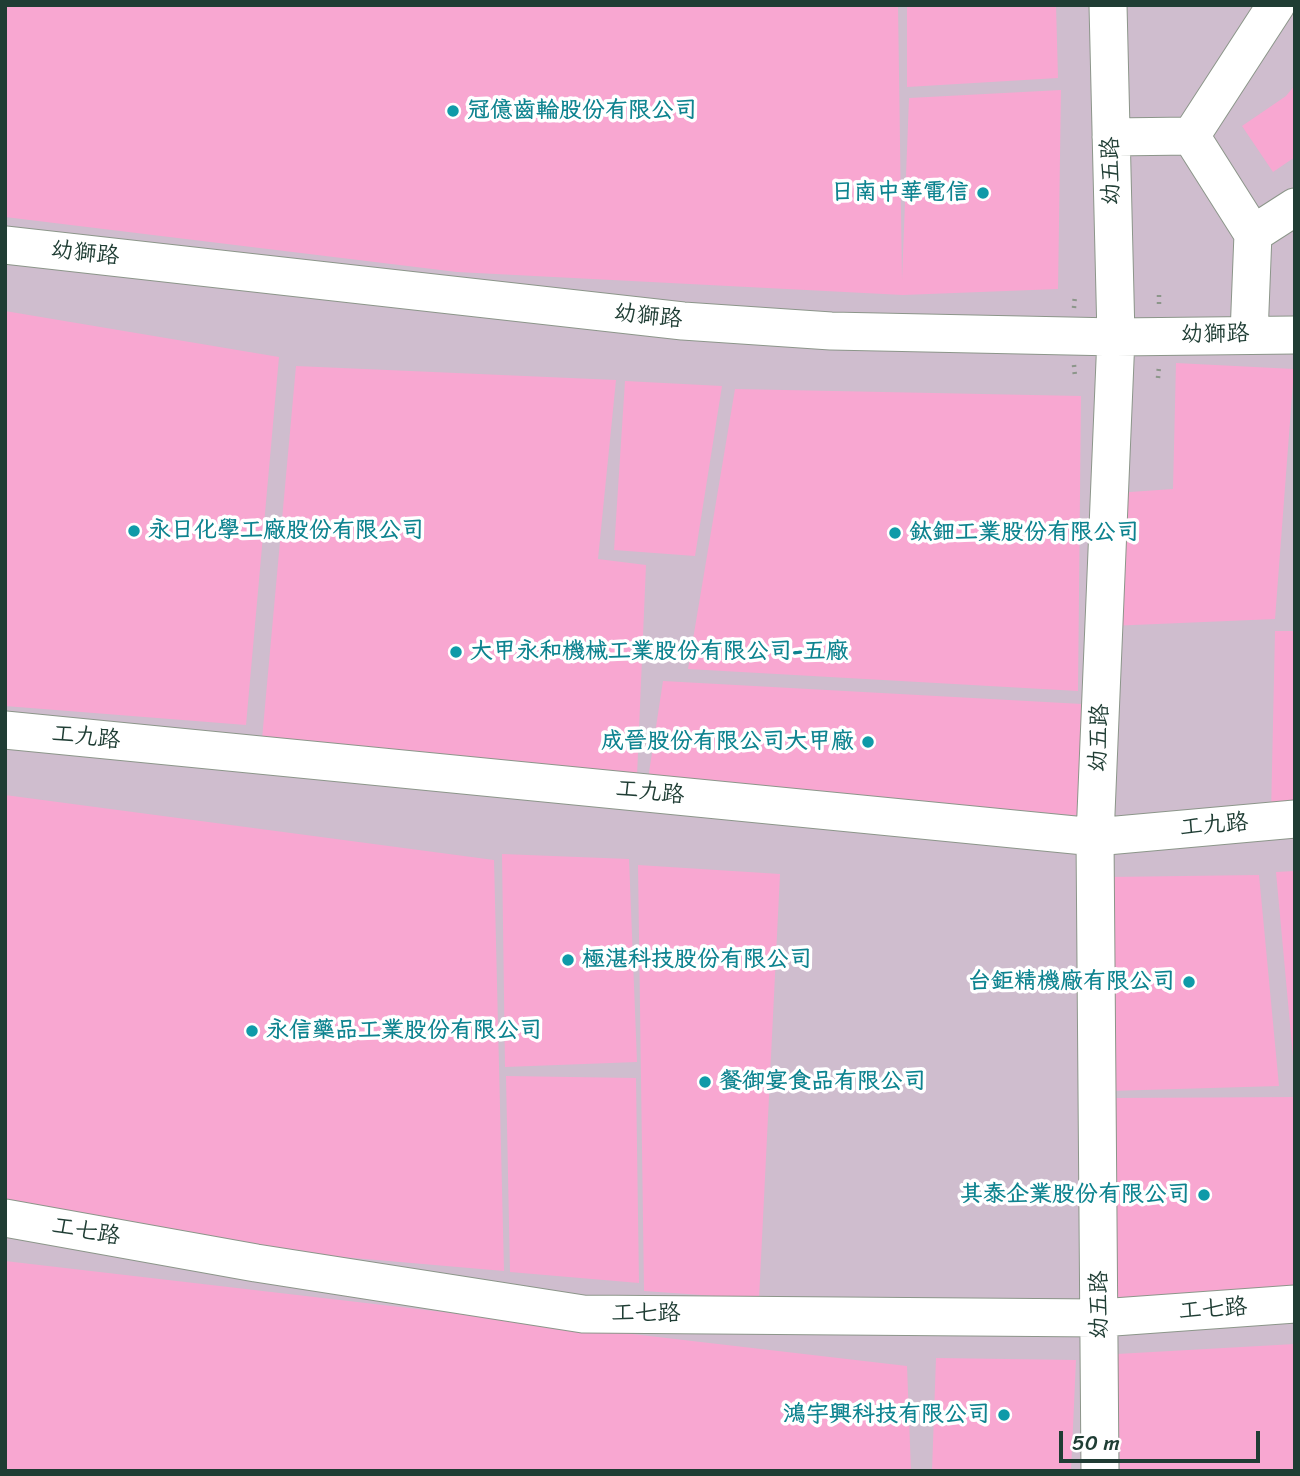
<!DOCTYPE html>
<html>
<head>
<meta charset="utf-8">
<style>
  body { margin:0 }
  #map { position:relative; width:1300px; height:1476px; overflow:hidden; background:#f9f0e1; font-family:Sriracha,sans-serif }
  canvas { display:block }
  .frame { position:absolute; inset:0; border:7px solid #1f3d34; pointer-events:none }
  .scale { position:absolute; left:1059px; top:1431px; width:201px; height:32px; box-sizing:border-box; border:4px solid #1f3d34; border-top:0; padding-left:9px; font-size:21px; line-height:24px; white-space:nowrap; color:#1f3d34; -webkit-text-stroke:5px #fff; paint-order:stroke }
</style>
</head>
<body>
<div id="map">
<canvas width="1300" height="1476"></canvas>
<div class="frame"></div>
<div class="scale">50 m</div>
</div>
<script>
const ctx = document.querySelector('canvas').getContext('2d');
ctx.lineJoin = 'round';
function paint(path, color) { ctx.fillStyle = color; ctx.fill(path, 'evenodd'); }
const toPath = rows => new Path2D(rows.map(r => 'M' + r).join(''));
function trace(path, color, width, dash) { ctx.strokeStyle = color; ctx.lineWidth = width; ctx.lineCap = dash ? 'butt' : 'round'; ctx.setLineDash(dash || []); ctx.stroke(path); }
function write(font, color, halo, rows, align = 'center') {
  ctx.font = font + ' Sriracha,"LXGW WenKai TC",sans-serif'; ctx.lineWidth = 7; ctx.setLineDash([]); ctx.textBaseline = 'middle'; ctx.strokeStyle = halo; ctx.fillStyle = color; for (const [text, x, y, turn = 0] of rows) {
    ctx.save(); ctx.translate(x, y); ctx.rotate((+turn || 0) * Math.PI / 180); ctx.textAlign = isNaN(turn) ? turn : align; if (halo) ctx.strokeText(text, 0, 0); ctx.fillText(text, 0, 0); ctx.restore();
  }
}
paint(toPath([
  [5,5,1295,5,1295,1471,5,1471]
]), '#cfbdce');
paint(toPath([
  [5,5,898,5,902,280,909,98,1061,90,1058,289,903,295,457,272,5,217],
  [907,5,1056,5,1058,78,907,87],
  [1295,85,1295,157,1273,172,1242,126,1286,96],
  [5,311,279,357,246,725,5,706],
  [1176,363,1294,369,1275,619,1110,626,1116,493,1173,489],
  [296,366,616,380,598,559,646,565,637,776,262,739],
  [625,381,722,386,695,556,614,550],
  [735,389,1081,396,1078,691,688,669],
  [1275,631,1295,631,1295,812,1271,815],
  [663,681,1082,704,1083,816,648,779],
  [5,795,494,860,504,1271,261,1250,5,1202],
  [502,854,629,859,637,1062,505,1067],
  [638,865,780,874,759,1299,644,1291],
  [1295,871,1295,1057,1293,1057,1276,872],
  [1259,875,1279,1086,1109,1091,1108,877],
  [506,1076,636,1078,639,1283,510,1272],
  [1295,1097,1295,1292,1114,1304,1114,1098],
  [5,1261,907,1366,911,1471,5,1471],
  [1295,1344,1295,1471,1120,1471,1117,1354],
  [936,1358,1076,1360,1071,1471,932,1471]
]), '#f8a7d1');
const minor = toPath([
  [1276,5,1191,136,1253,234,1295,207],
  [1111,137,1191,136],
  [5,245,683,321,831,331,1116,337,1295,335],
  [1249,335,1253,234],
  [5,730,1095,837,1295,819],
  [5,1218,256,1263,583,1314,1100,1318,1295,1304],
  [1100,1471,1095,837,1116,337,1108,5]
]);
trace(minor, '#8c968a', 39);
trace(toPath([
  [1159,295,1159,308],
  [1074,308,1075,294],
  [1074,365,1075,377],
  [1158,378,1159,366]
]), '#8c968a', 4.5, [2, 5]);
trace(minor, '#fff', 37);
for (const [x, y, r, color] of [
  [453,111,7,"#0f9aa8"],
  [983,193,7,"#0f9aa8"],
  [134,531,7,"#0f9aa8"],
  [895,533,7,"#0f9aa8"],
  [456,652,7,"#0f9aa8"],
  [868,742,7,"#0f9aa8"],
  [568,960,7,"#0f9aa8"],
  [1189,982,7,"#0f9aa8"],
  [252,1031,7,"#0f9aa8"],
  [705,1082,7,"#0f9aa8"],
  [1204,1195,7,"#0f9aa8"],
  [1004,1415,7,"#0f9aa8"]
]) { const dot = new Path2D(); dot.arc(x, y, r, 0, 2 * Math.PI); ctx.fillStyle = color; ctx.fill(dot); trace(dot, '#fff', 2.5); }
write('bold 23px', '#0d838f', '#fff', [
  ["冠億齒輪股份有限公司",467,111],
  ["日南中華電信",969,193,"right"],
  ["永日化學工廠股份有限公司",148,531],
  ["鈦鈿工業股份有限公司",909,533],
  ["大甲永和機械工業股份有限公司-五廠",470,652],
  ["成晉股份有限公司大甲廠",854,742,"right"],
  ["極湛科技股份有限公司",582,960],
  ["台鉅精機廠有限公司",1175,982,"right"],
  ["永信藥品工業股份有限公司",266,1031],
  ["餐御宴食品有限公司",719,1082],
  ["其泰企業股份有限公司",1190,1195,"right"],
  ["鴻宇興科技有限公司",990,1415,"right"]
], 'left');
write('23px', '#1f3d34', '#fff', [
  ["幼五路",1112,171,-91],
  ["幼獅路",85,254,6],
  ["幼獅路",648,317,6],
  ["幼獅路",1215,335,-1],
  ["工九路",86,738,6],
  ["幼五路",1100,738,-88],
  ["工九路",650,793,6],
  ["工九路",1214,826,-5],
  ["工七路",86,1232,10],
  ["幼五路",1100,1305,-90],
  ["工七路",1213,1310,-4],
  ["工七路",646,1314]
]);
</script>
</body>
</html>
